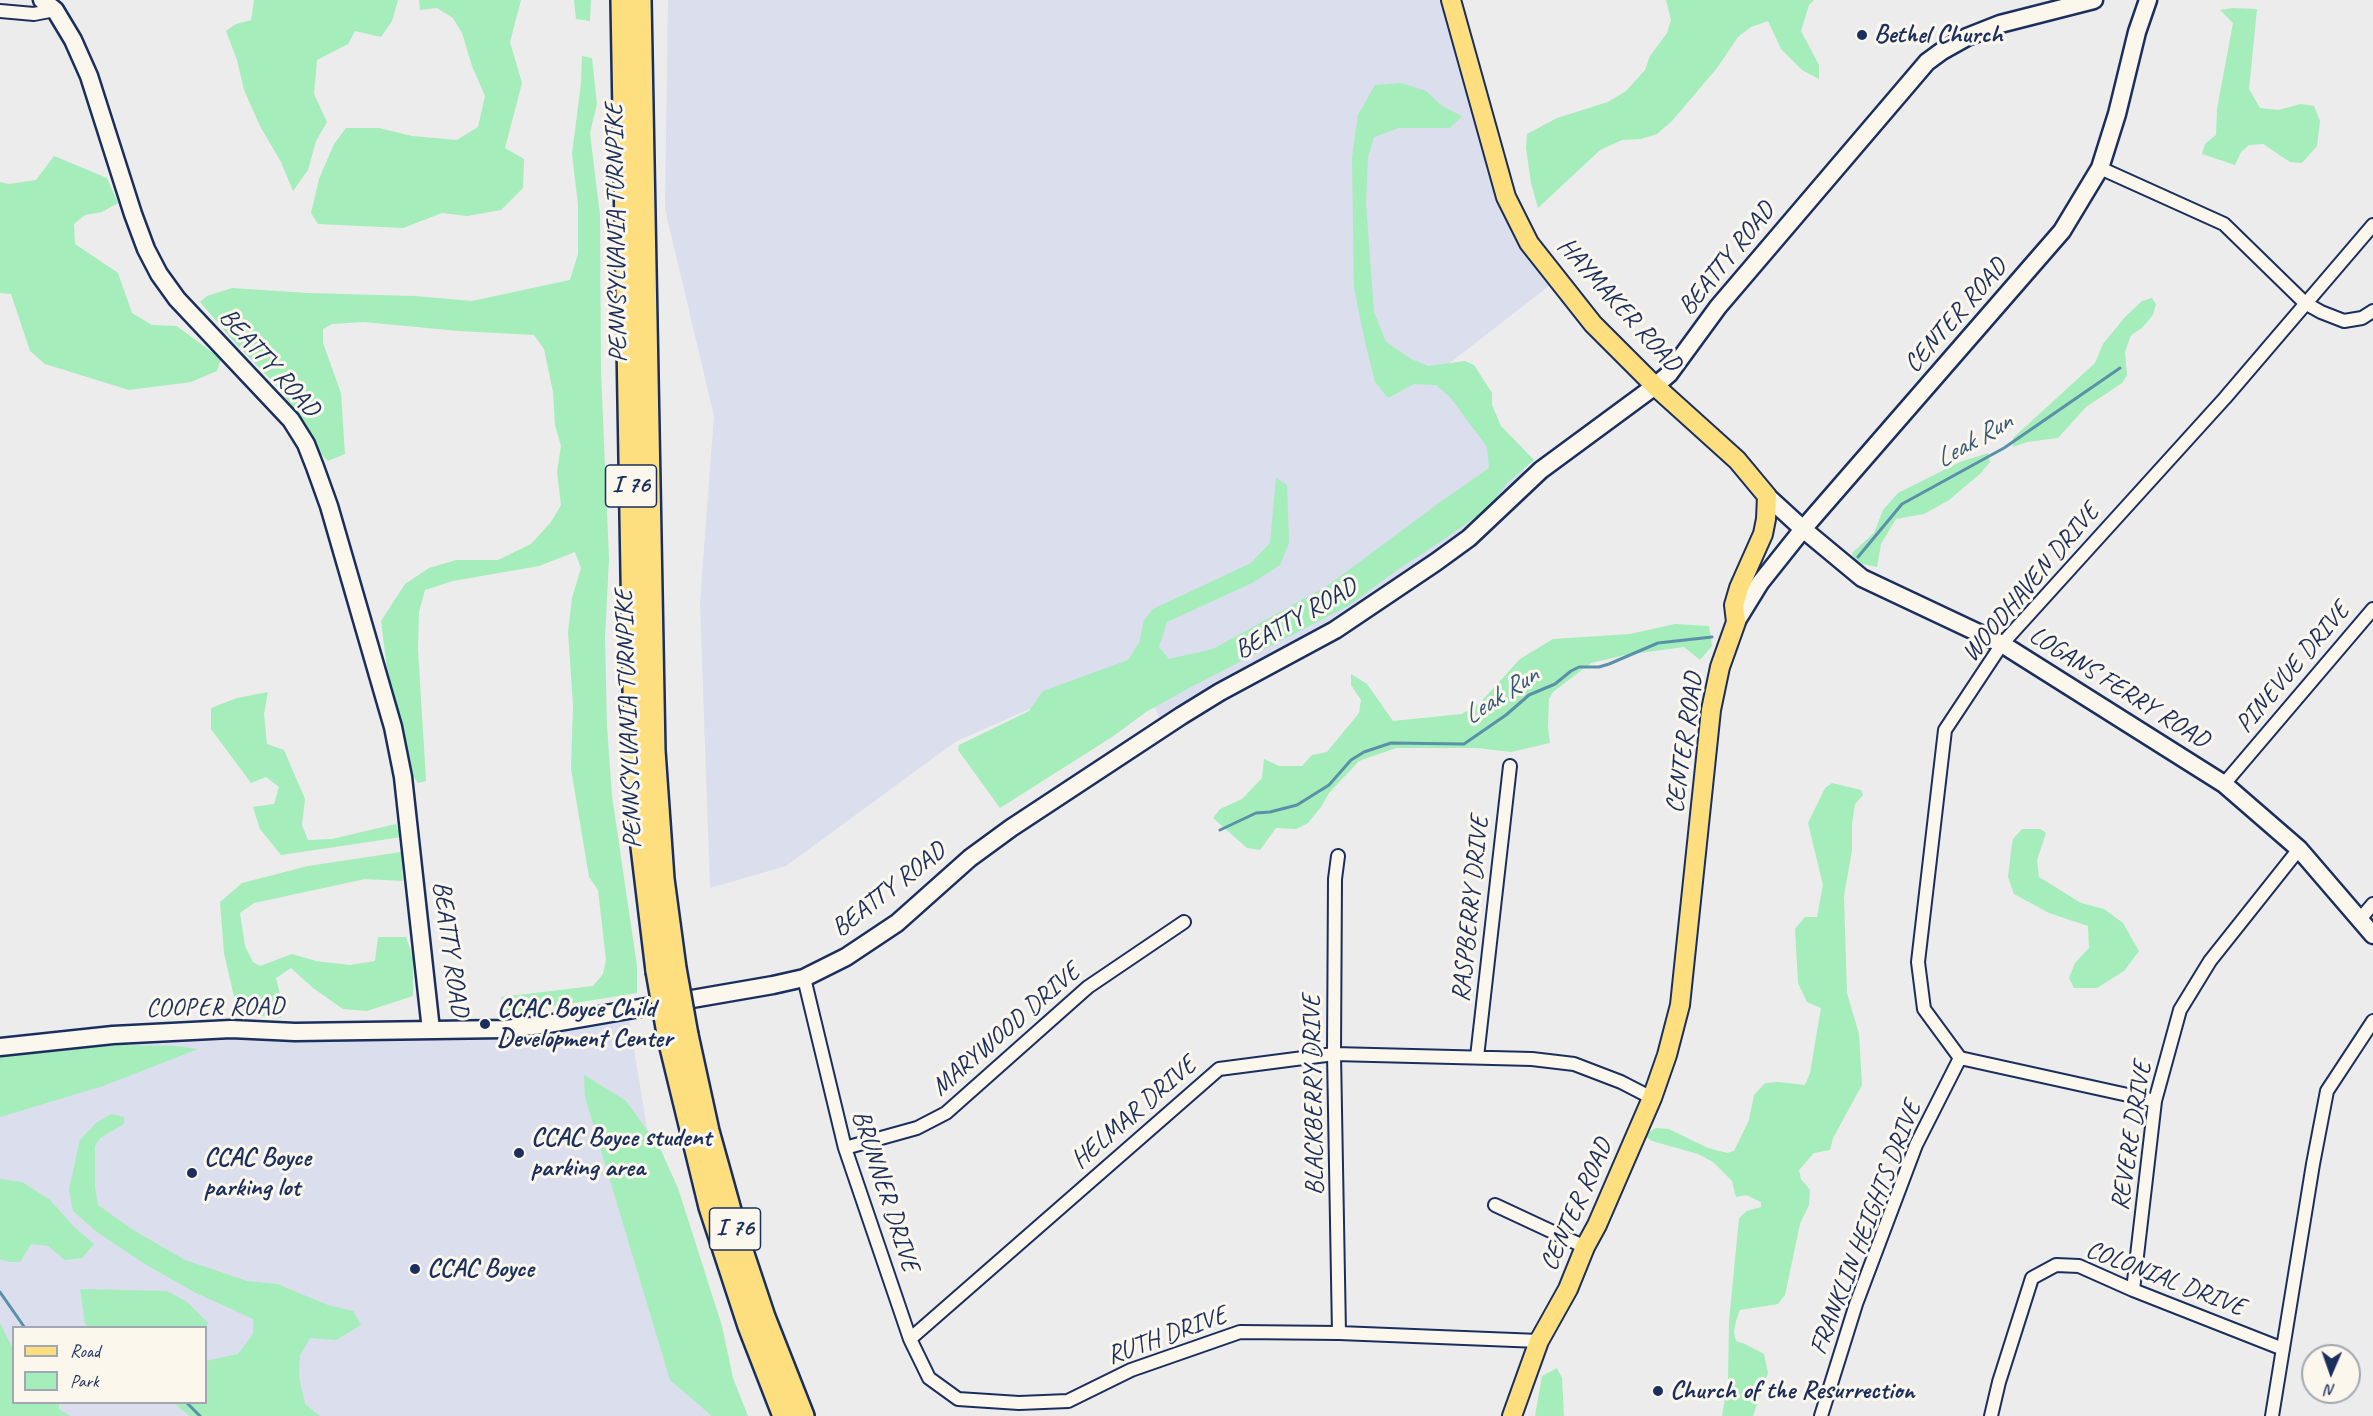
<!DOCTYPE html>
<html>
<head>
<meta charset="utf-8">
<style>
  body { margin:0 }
  #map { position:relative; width:2373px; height:1416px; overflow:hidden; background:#ececec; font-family:Caveat,sans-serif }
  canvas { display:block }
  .legend { position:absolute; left:12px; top:1326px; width:195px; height:78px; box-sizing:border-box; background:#fbf7ec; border:2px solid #a1a7b3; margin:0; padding:8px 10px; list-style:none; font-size:18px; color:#1b2f5e }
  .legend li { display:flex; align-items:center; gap:12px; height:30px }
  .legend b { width:30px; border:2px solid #a1a7b3 }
  .north { position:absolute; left:2301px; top:1344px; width:60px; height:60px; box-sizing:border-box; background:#fbf7ec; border:2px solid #a1a7b3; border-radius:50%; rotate:182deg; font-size:16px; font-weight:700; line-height:24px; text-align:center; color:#1b2f5e }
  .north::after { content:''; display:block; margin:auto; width:21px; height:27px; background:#1b2f5e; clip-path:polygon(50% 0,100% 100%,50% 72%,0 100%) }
</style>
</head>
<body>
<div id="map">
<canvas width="2373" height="1416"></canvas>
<ul class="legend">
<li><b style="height:8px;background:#fedf80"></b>Road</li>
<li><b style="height:16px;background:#a5edba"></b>Park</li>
</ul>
<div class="north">N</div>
</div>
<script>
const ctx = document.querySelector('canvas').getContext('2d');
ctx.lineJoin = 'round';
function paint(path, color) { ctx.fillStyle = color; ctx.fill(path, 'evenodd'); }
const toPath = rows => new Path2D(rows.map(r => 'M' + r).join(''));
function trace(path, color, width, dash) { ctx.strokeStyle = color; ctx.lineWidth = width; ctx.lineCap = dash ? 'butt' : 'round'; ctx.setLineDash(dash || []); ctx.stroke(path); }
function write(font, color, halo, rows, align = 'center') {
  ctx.font = font + ' Caveat,sans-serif'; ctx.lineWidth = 6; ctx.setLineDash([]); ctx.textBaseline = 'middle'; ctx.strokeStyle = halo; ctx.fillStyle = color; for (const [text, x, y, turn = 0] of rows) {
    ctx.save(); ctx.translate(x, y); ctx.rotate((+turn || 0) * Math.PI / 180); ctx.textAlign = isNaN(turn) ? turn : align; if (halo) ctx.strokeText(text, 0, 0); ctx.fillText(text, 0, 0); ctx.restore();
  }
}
paint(toPath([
  [668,0,1451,0,1495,163,1558,279,1447,365,1531,481,1469,538,1164,728,1135,662,955,742,786,866,710,888,700,602,714,416,665,209],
  [629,1020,659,1199,733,1416,0,1416,0,1053,113,1042,229,1035,504,1037],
  [14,1328,206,1328,206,1402,14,1402]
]), '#dadeed');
paint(toPath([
  [254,0,398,0,392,21,381,37,355,31,348,44,317,60,314,94,327,122,316,141,308,170,293,191,281,162,260,126,244,90,237,60,226,31,236,24,251,20],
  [419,0,521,0,510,42,522,83,505,148,524,159,523,188,501,210,467,216,442,213,403,228,318,224,311,213,319,179,334,144,346,128,379,128,412,136,457,140,478,127,485,96,472,66,462,33,453,18,437,8,420,10],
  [574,0,591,0,590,21,576,19],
  [1666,0,1814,0,1809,5,1801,31,1819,65,1819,79,1802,70,1781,49,1768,21,1751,27,1738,37,1717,68,1672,121,1657,134,1641,139,1622,140,1600,150,1538,208,1531,183,1526,148,1527,134,1557,118,1608,102,1626,91,1645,70,1650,56,1667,33,1671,20],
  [2232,8,2257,9,2249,89,2260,108,2278,110,2301,104,2314,106,2320,121,2317,146,2302,163,2290,162,2263,144,2249,145,2241,152,2235,165,2202,154,2205,144,2216,135,2217,109,2233,23,2220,10],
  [582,56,592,58,597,104,590,133,600,215,601,371,609,559,605,638,607,726,612,796,637,966,637,993,506,1014,501,997,593,986,603,974,606,960,598,890,589,877,571,769,573,705,568,632,572,598,581,568,575,552,539,566,453,581,425,590,419,612,418,649,426,781,418,783,411,773,407,743,387,668,381,621,405,584,429,568,456,560,498,560,531,544,551,522,561,505,557,472,561,446,555,425,553,392,544,349,534,335,459,331,364,322,332,324,323,329,323,343,341,393,345,454,328,461,320,453,304,422,275,384,236,344,200,302,207,296,232,288,308,293,415,296,472,301,570,280,578,254,578,205,572,154,581,83],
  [1401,83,1426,91,1442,106,1462,116,1450,128,1399,128,1374,137,1368,157,1366,203,1374,312,1386,342,1411,359,1428,366,1465,361,1474,365,1492,393,1492,405,1501,426,1534,460,1507,483,1488,508,1443,540,1397,570,1348,606,1191,687,1146,712,1112,737,1000,808,958,750,959,745,1029,711,1043,691,1128,660,1139,643,1144,620,1153,609,1251,563,1270,543,1276,478,1287,485,1289,543,1280,565,1252,583,1167,622,1159,647,1169,659,1213,649,1327,586,1439,503,1489,468,1487,447,1450,397,1436,385,1414,384,1388,398,1375,382,1365,342,1354,288,1352,157,1358,115,1375,85],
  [54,156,107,178,118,203,102,212,85,215,74,224,75,244,118,273,132,313,152,325,177,326,221,359,217,371,191,382,129,390,45,364,30,351,11,294,0,293,0,182,9,184,36,180],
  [2152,298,2156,304,2153,315,2142,328,2131,335,2125,352,2127,375,2122,383,2086,407,2058,438,2027,442,2013,447,2013,438,2095,363,2103,344,2125,317,2142,301],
  [1988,453,1990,462,1981,473,1949,500,1924,514,1896,519,1881,544,1877,567,1857,563,1852,553,1874,533,1883,510,1898,493,1960,462],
  [1675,624,1709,626,1712,646,1700,660,1684,647,1625,655,1591,663,1553,692,1549,699,1548,727,1550,743,1511,752,1477,748,1396,748,1359,761,1329,793,1321,807,1308,823,1296,829,1276,828,1260,850,1247,848,1213,818,1220,809,1242,799,1262,778,1264,759,1279,766,1302,766,1312,755,1327,752,1359,713,1361,700,1351,685,1351,674,1367,684,1393,721,1462,714,1479,704,1520,659,1553,639,1630,634],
  [268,692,264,714,267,744,284,750,305,799,302,825,308,840,332,839,396,824,402,837,281,855,260,829,253,807,274,804,279,787,266,777,251,783,211,729,211,708,237,698],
  [1832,783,1861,790,1863,795,1855,804,1852,824,1852,850,1844,896,1847,993,1859,1034,1862,1085,1833,1138,1830,1150,1814,1153,1799,1170,1801,1179,1810,1190,1809,1205,1800,1224,1785,1295,1778,1304,1740,1310,1736,1321,1734,1332,1736,1341,1745,1344,1764,1354,1768,1373,1753,1416,1722,1416,1728,1381,1729,1321,1739,1218,1747,1211,1761,1207,1761,1202,1746,1195,1736,1197,1732,1181,1713,1162,1698,1154,1652,1141,1646,1137,1648,1133,1656,1128,1669,1129,1708,1148,1727,1153,1734,1151,1749,1120,1754,1095,1765,1083,1778,1082,1805,1085,1810,1073,1821,1008,1807,1002,1798,983,1795,929,1805,917,1817,917,1823,885,1808,823,1825,788],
  [2022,829,2040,829,2046,833,2037,860,2039,877,2081,903,2104,909,2123,923,2139,951,2124,971,2097,988,2074,988,2069,978,2075,963,2089,948,2088,926,2049,913,2014,894,2008,877,2011,851,2013,839],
  [401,852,403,881,365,879,254,903,240,913,245,946,253,962,260,966,292,954,316,961,350,965,375,961,378,937,406,937,413,957,413,996,367,1011,343,1009,313,988,291,968,276,978,281,998,281,1018,246,1014,235,1001,224,953,220,902,242,883,308,866],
  [120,1045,176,1046,198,1049,103,1086,0,1117,0,1057],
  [584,1075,626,1101,660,1148,678,1188,722,1326,733,1378,748,1416,712,1416,670,1380,585,1097],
  [111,1114,124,1117,124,1124,100,1138,95,1146,95,1188,98,1205,133,1230,185,1260,247,1281,277,1284,328,1305,353,1311,361,1325,336,1340,310,1338,300,1355,299,1377,305,1404,320,1416,190,1416,174,1403,206,1402,206,1361,238,1354,253,1334,253,1319,194,1292,145,1264,97,1232,73,1211,69,1189,80,1140,96,1123],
  [0,1179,22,1182,50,1200,74,1227,94,1244,82,1258,65,1260,48,1246,31,1244,20,1262,9,1262,0,1259],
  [80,1289,167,1291,187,1302,208,1323,205,1328,89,1327,85,1324],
  [0,1323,13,1349,14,1402,59,1403,59,1409,70,1416,0,1416],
  [1557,1368,1562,1378,1564,1416,1535,1416,1542,1376]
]), '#a5edba');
trace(toPath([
  [1858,557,1902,504,2004,448,2120,368],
  [1220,830,1256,813,1270,812,1297,805,1329,785,1351,760,1364,752,1391,743,1464,744,1506,715,1529,695,1555,684,1571,671,1579,667,1599,667,1609,664,1658,643,1712,637],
  [0,1292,25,1328],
  [186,1402,200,1416]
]), '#5991a8', 3);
const street = toPath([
  [0,11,34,14,55,10,54,7],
  [2100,168,2224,224,2305,303,2321,312,2344,321,2362,318,2373,311],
  [2224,784,2373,609],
  [1338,856,1335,879,1334,1054,1339,1333],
  [2361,918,2373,904],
  [804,978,845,1148,910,1339,929,1378,958,1399,1019,1403,1068,1401,1131,1370,1240,1332,1339,1333,1539,1341],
  [1477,1057,1510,766],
  [2155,1101,1960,1058,1924,1009,1918,962,1945,730,2002,644,2225,398,2373,225],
  [845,1148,917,1128,946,1113,1088,987,1184,922],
  [1495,1205,1585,1247],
  [2133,1290,2155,1101,2180,1010,2210,961,2299,849],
  [910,1339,1219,1069,1334,1054,1532,1059,1574,1064,1621,1082,1652,1098],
  [1821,1416,1856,1304,1916,1145,1960,1058],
  [1991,1416,1999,1382,2032,1278,2056,1265,2079,1266,2133,1290,2283,1349],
  [2272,1416,2313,1164,2327,1091,2373,1021]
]);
const secondary = toPath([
  [42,0,55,10,73,40,89,76,133,214,146,249,159,274,177,299,291,420,306,444,315,467,329,506,393,727,403,777,431,1030],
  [1767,496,1803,529,1862,578,2002,644,2224,784,2299,849,2373,935],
  [1736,622,1760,583,1803,529,2062,231,2100,168,2117,114,2137,32,2148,0],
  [0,1047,113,1035,231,1029,295,1032,504,1029,542,1025,773,985,804,978,846,957,897,923,970,858,1011,828,1181,716,1220,692,1335,630,1436,562,1469,538,1541,470,1655,386,1669,374,1718,307,1927,62,1942,51,1967,37,2000,24,2094,0]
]);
const primary = toPath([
  [1451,0,1506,197,1529,243,1593,324,1655,386,1737,460,1767,496,1766,519,1763,534,1739,588,1734,605,1736,622,1720,667,1711,710,1680,1005,1667,1055,1652,1098,1597,1225,1585,1247,1568,1289,1539,1341,1512,1416]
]);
const highway = toPath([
  [622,0,635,744,642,847,657,971],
  [640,0,654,751,663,879,675,968],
  [687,1035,708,1131,738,1239,764,1317,803,1416],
  [669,1039,710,1207,749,1326,784,1416]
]);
trace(street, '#1b2f5e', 16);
trace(secondary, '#1b2f5e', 21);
trace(primary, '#1b2f5e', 22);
trace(highway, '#1b2f5e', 26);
trace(street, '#fbf7ec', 12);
trace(secondary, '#fbf7ec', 16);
trace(primary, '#fedf80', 18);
trace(highway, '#fedf80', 21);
const highwayBridge = toPath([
  [675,968,687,1035],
  [657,971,669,1039]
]);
trace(highwayBridge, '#1b2f5e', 26, []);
trace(highwayBridge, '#fedf80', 21);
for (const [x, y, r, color] of [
  [1862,35,6,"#1b2f5e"],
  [485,1024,6,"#1b2f5e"],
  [519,1153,6,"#1b2f5e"],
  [192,1173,6,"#1b2f5e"],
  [415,1269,6,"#1b2f5e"],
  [1658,1391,6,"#1b2f5e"]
]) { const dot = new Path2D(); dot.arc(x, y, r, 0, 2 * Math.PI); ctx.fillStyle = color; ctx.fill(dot); trace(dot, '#fbf7ec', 2); }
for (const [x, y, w] of [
  [631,486,51],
  [735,1229,51]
]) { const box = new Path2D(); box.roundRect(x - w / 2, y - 21, w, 42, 4.5); ctx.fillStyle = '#fbf7ec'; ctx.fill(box); trace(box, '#1b2f5e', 1.5); }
write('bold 24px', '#1b2f5e', null, [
  ["I 76",631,486],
  ["I 76",735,1229]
]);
write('bold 26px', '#1b2f5e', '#fbf7ec', [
  ["Bethel Church",1874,35],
  ["CCAC Boyce Child",497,1009],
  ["Development Center",497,1039],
  ["CCAC Boyce student",531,1138],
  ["parking area",531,1168],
  ["CCAC Boyce",204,1158],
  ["parking lot",204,1188],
  ["CCAC Boyce",427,1269],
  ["Church of the Resurrection",1670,1391]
], 'left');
write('26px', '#1b2f5e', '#fbf7ec', [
  ["PENNSYLVANIA TURNPIKE",617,233,-91],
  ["BEATTY ROAD",1727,259,-51],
  ["HAYMAKER ROAD",1619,305,48],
  ["CENTER ROAD",1956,316,-49],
  ["BEATTY ROAD",269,363,48],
  ["WOODHAVEN DRIVE",2031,583,-50],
  ["BEATTY ROAD",1296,619,-30],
  ["PINEVUE DRIVE",2293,668,-50],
  ["LOGANS FERRY ROAD",2119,688,32],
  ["PENNSYLVANIA TURNPIKE",629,719,-92],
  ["CENTER ROAD",1685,743,-82],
  ["BEATTY ROAD",889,890,-38],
  ["RASPBERRY DRIVE",1471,909,-84],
  ["BEATTY ROAD",450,949,82],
  ["COOPER ROAD",215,1008,-1],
  ["MARYWOOD DRIVE",1006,1030,-41],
  ["BLACKBERRY DRIVE",1314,1095,-91],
  ["HELMAR DRIVE",1134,1113,-41],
  ["REVERE DRIVE",2132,1136,-81],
  ["BRUNNER DRIVE",885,1191,72],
  ["CENTER ROAD",1577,1205,-66],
  ["FRANKLIN HEIGHTS DRIVE",1866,1228,-69],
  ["COLONIAL DRIVE",2165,1279,21],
  ["RUTH DRIVE",1167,1336,-20]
]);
write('italic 27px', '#35587d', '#fbf7ec', [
  ["Leak Run",1974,441,-30],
  ["Leak Run",1501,696,-33]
]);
</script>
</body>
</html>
